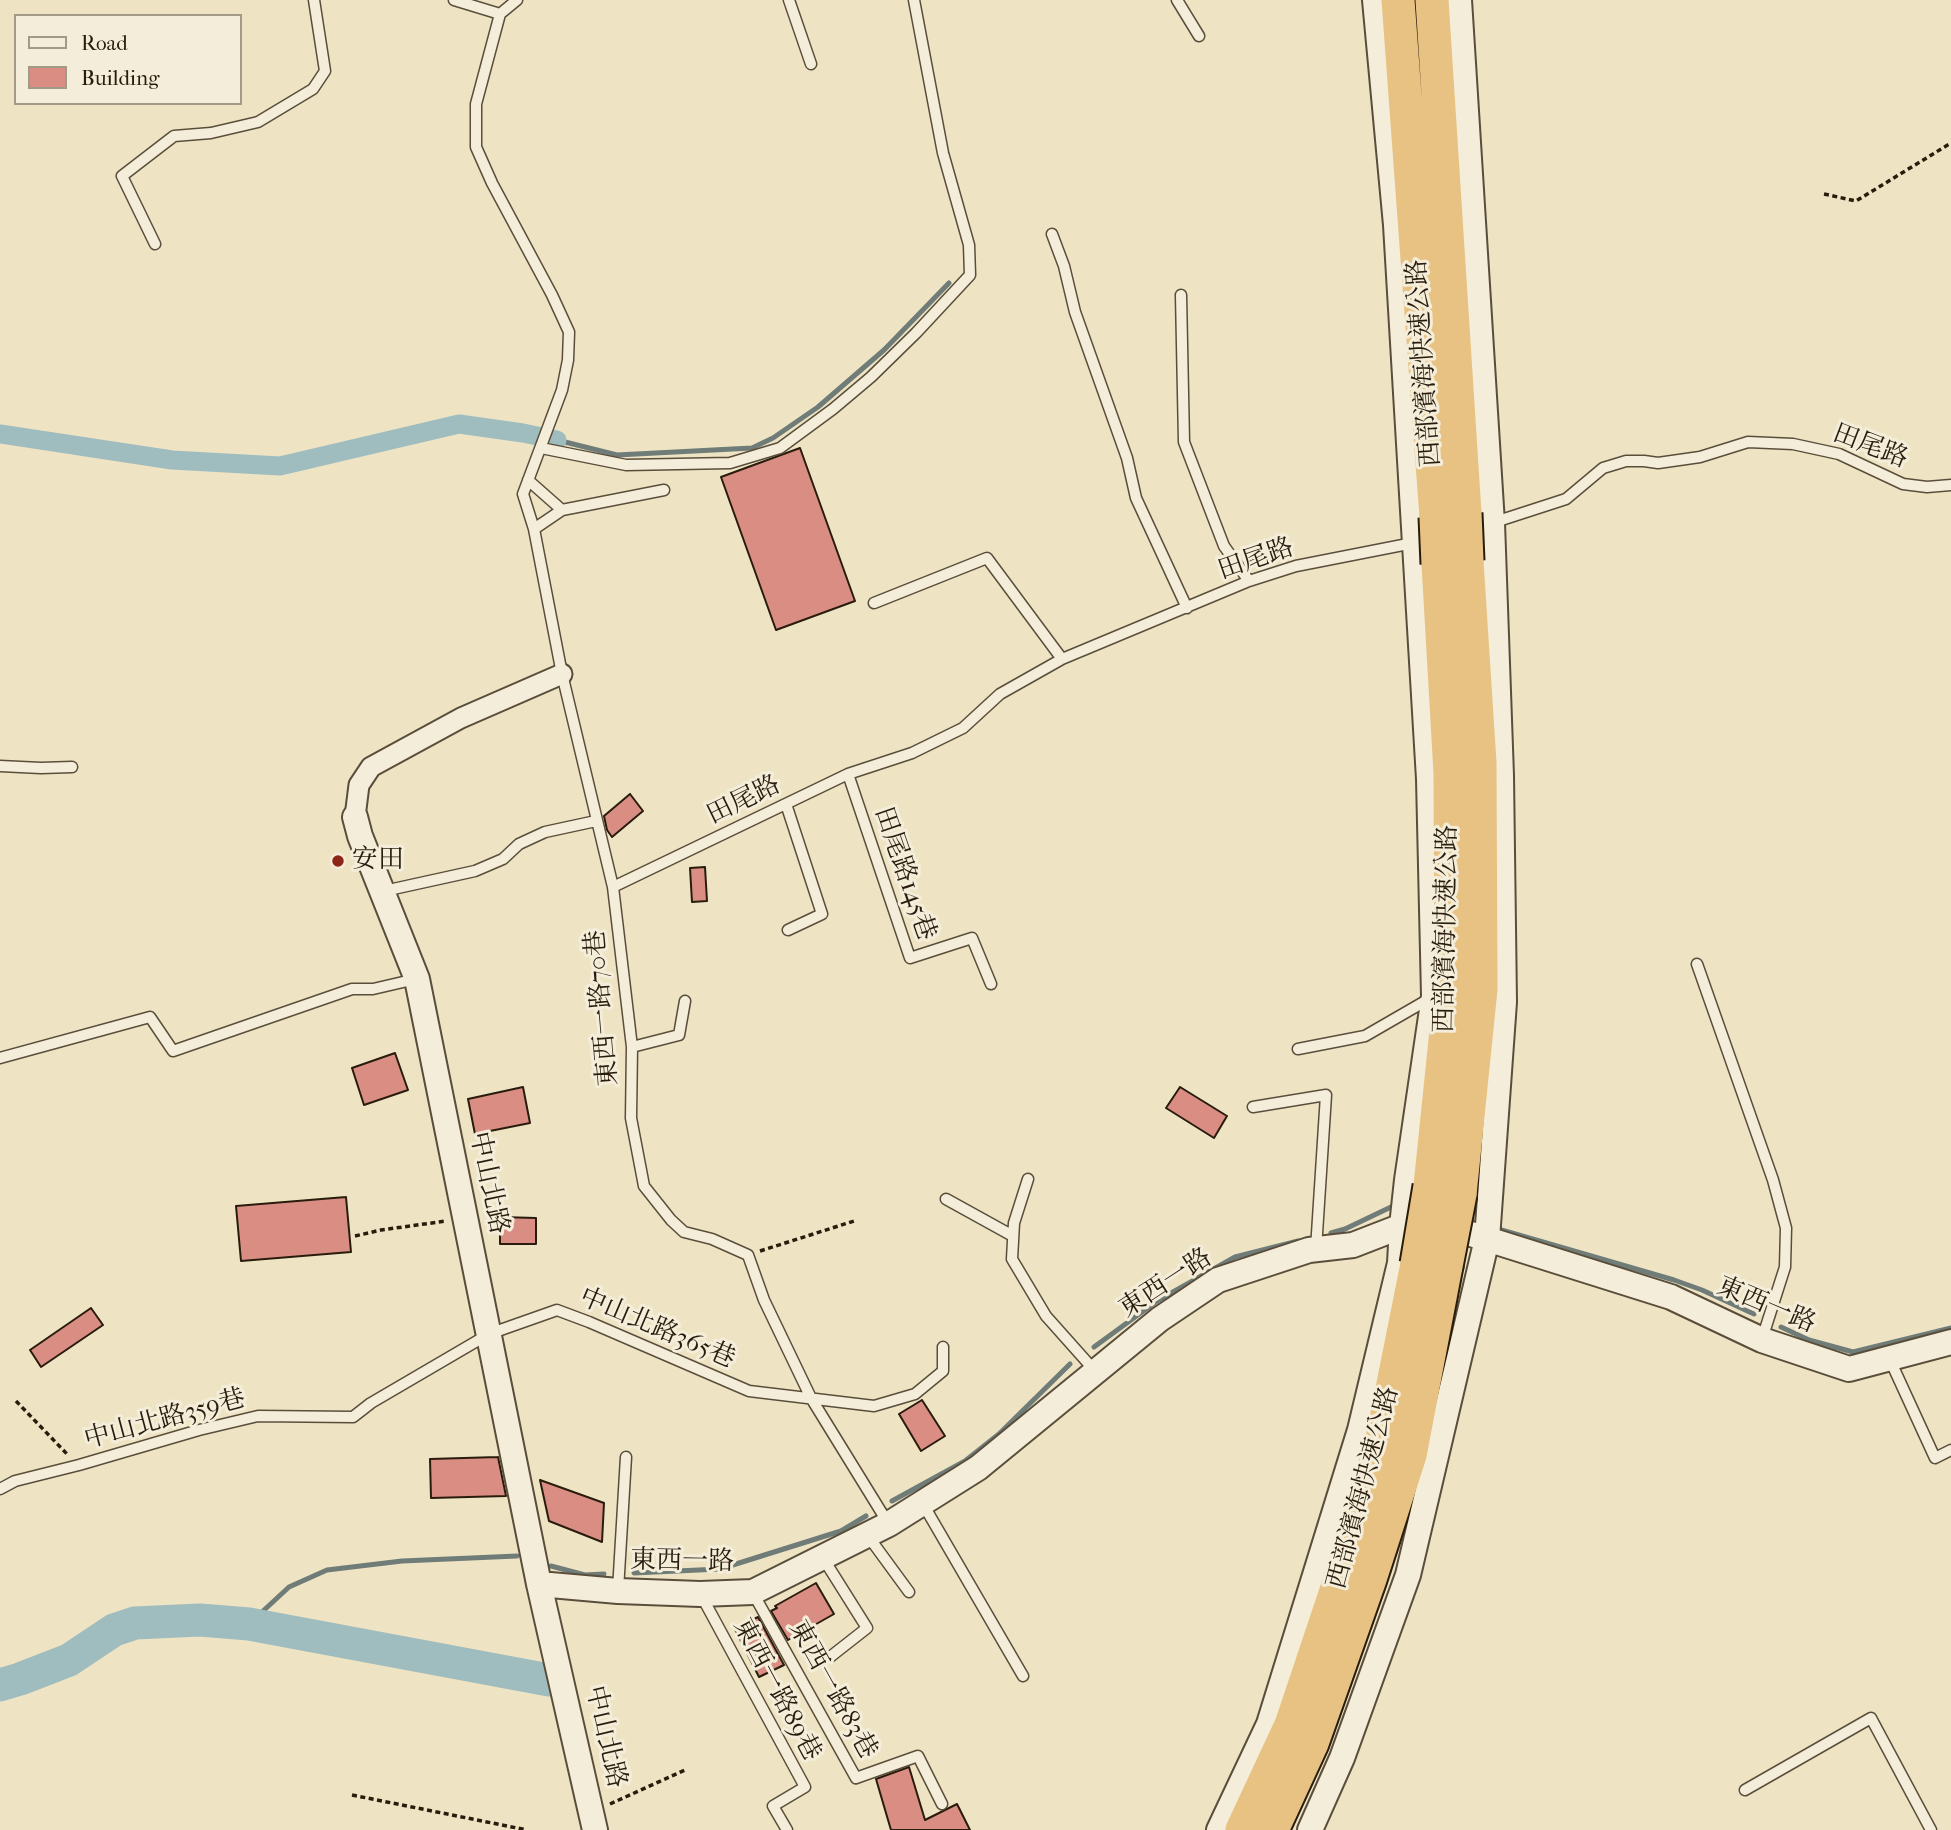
<!DOCTYPE html>
<html>
<head>
<meta charset="utf-8">
<style>
  body { margin:0 }
  #map { position:relative; width:1951px; height:1830px; overflow:hidden; background:#eee4c4; font-family:"IM FELL French Canon",serif }
  canvas { display:block }
  .legend { position:absolute; left:14px; top:14px; width:228px; height:91px; box-sizing:border-box; background:#f4edd9; border:2px solid #a39987; margin:0; padding:9px 12px; list-style:none; font-size:21px; color:#291c0d }
  .legend li { display:flex; align-items:center; gap:14px; height:35px }
  .legend b { width:35px; border:2px solid #a39987 }
</style>
</head>
<body>
<div id="map">
<canvas width="1951" height="1830"></canvas>
<ul class="legend">
<li><b style="height:9px;background:#f4edd9"></b>Road</li>
<li><b style="height:19px;background:#da8e83"></b>Building</li>
</ul>
</div>
<script>
const ctx = document.querySelector('canvas').getContext('2d');
ctx.lineJoin = 'round';
const toPath = rows => new Path2D(rows.map(r => 'M' + r).join(''));
function trace(path, color, width, dash) { ctx.strokeStyle = color; ctx.lineWidth = width; ctx.lineCap = dash ? 'butt' : 'round'; ctx.setLineDash(dash || []); ctx.stroke(path); }
function paint(path, color) { ctx.fillStyle = color; ctx.fill(path, 'evenodd'); }
function write(font, color, halo, rows, align = 'center') {
  ctx.font = font + ' "IM FELL French Canon","Noto Serif TC",serif'; ctx.lineWidth = 6; ctx.setLineDash([]); ctx.textBaseline = 'middle'; ctx.strokeStyle = halo; ctx.fillStyle = color; for (const [text, x, y, turn = 0] of rows) {
    ctx.save(); ctx.translate(x, y); ctx.rotate((+turn || 0) * Math.PI / 180); ctx.textAlign = isNaN(turn) ? turn : align; if (halo) ctx.strokeText(text, 0, 0); ctx.fillText(text, 0, 0); ctx.restore();
  }
}
trace(toPath([
  [557,440,617,455,752,448,773,438,818,407,884,350,949,283],
  [1498,1229,1674,1280,1702,1290,1754,1314],
  [1331,1233,1345,1229,1391,1207,1393,1207],
  [1781,1327,1809,1340,1853,1352,1951,1328],
  [1094,1347,1157,1301,1235,1257,1298,1241],
  [892,1501,965,1461,999,1434,1070,1364],
  [551,1566,585,1575,604,1574],
  [634,1573,720,1569,841,1531,866,1516],
  [249,1624,289,1587,327,1570,402,1561,517,1556]
]), '#707c78', 5);
trace(toPath([
  [0,434,172,460,280,466,459,424,523,433,557,440]
]), '#9fbcbf', 19);
trace(toPath([
  [0,1685,20,1679,69,1660,114,1630,135,1623,200,1620,249,1624,549,1680]
]), '#9fbcbf', 33);
const building = toPath([
  [800,448,855,601,776,630,721,477,800,448],
  [630,794,643,811,612,837,607,830,604,816,630,794],
  [705,867,707,901,692,902,690,868,705,867],
  [395,1053,408,1090,364,1105,352,1068,395,1053],
  [523,1087,530,1123,475,1134,468,1099,523,1087],
  [1180,1087,1227,1116,1214,1138,1166,1108,1180,1087],
  [346,1197,351,1252,241,1261,236,1206,346,1197],
  [500,1217,536,1218,536,1244,500,1244,500,1217],
  [91,1308,103,1325,41,1367,30,1350,91,1308],
  [922,1400,945,1436,921,1451,899,1414,922,1400],
  [498,1457,506,1496,431,1498,430,1459,498,1457],
  [540,1480,604,1503,602,1542,549,1521,540,1480],
  [816,1583,834,1614,788,1640,771,1611,777,1608,775,1606,816,1583],
  [758,1617,784,1665,759,1677,735,1629,758,1617],
  [909,1767,925,1820,957,1804,970,1830,891,1830,876,1779,909,1767]
]);
paint(building, '#da8e83');
trace(building, '#291c0d', 2);
const service = toPath([
  [454,0,500,14],
  [517,0,500,14,476,104,476,147,492,183,552,295,569,332,568,360,562,390,523,494,534,529,562,674,613,887,632,1047,631,1118,644,1186,671,1220,684,1232,712,1239,748,1255,764,1300,811,1398,888,1523],
  [789,0,811,64],
  [1177,0,1199,36],
  [1052,234,1064,266,1075,312,1127,458,1136,498,1187,608],
  [155,244,122,176,174,136,211,133,258,122,313,89,325,71,314,0],
  [1181,295,1184,442,1224,546,1249,581],
  [541,448,626,465,730,463,780,448,833,409,871,377,916,333,970,275,969,245,943,153,914,0],
  [528,480,562,510,664,490],
  [1492,523,1566,499,1603,468,1626,461,1644,461,1658,463,1700,457,1748,442,1793,444,1839,454,1903,484,1927,487,1951,485],
  [534,529,562,510],
  [874,603,987,558,1062,659],
  [0,766,41,768,72,767],
  [848,774,910,958,972,938,991,984],
  [786,804,822,914,788,930],
  [613,887,848,774,912,753,963,728,1000,694,1062,659,1249,581,1296,566,1413,543],
  [384,891,475,871,503,859,519,844,545,832,596,821],
  [1697,964,1773,1180,1786,1228,1785,1267,1762,1339],
  [632,1047,679,1035,685,1001],
  [1298,1049,1365,1036,1429,999],
  [0,1058,150,1017,173,1051,352,989,373,989,416,979],
  [1253,1107,1326,1095,1316,1249],
  [1028,1179,1014,1223,1012,1259,1046,1316,1095,1371],
  [946,1199,1013,1236],
  [1890,1360,1935,1458,1951,1450],
  [0,1489,15,1481,79,1465,199,1430,258,1416,353,1417,371,1403,489,1334,557,1310,589,1322,749,1391,874,1406,915,1394,943,1371,943,1347],
  [923,1504,1023,1676],
  [868,1536,909,1592],
  [823,1558,867,1628,830,1657],
  [618,1590,626,1457],
  [753,1593,856,1778,918,1756,942,1804],
  [701,1595,805,1787,773,1806,787,1830],
  [1745,1790,1871,1718,1931,1830]
]);
const minor = toPath([
  [355,817,359,785,371,767,461,718,562,674]
]);
const tertiary = toPath([
  [355,817,360,836,417,979,539,1584,595,1830],
  [1471,1234,1671,1297,1762,1340,1849,1369,1951,1342],
  [539,1584,618,1591,700,1594,753,1592,889,1524,978,1468,1160,1319,1218,1280,1309,1250,1353,1245,1402,1226,1415,1226],
  [1219,1830,1269,1724,1360,1430,1400,1263,1402,1226,1407,1180,1434,996,1429,779,1396,225,1375,0],
  [1310,1830,1342,1758,1408,1575,1487,1239,1504,1002,1501,776,1492,523,1459,0]
]);
const trunk = toPath([
  [1398,0,1436,517],
  [1432,0,1465,513],
  [1430,1186,1451,982,1450,773,1438,564],
  [1460,1194,1481,989,1480,763,1467,561],
  [1242,1830,1291,1725,1346,1561,1382,1439,1417,1264],
  [1272,1830,1312,1743,1370,1579,1410,1455,1446,1266]
]);
trace(service, '#5a4e3b', 13);
trace(minor, '#5a4e3b', 23);
trace(tertiary, '#5a4e3b', 28);
trace(trunk, '#291c0d', 37);
trace(toPath([
  [1824,194,1856,201,1951,143],
  [355,1236,381,1230,446,1221],
  [760,1251,854,1221],
  [16,1401,67,1454],
  [352,1795,527,1830],
  [610,1804,685,1770]
]), '#291c0d', 3.5, [5, 3.5]);
trace(service, '#f4edd9', 10);
trace(minor, '#f4edd9', 19);
trace(tertiary, '#f4edd9', 24);
trace(trunk, '#e7c282', 33);
const trunkBridge = toPath([
  [1465,513,1467,561],
  [1436,517,1438,564],
  [1417,1264,1430,1186],
  [1446,1266,1460,1194]
]);
trace(trunkBridge, '#291c0d', 37, []);
trace(trunkBridge, '#e7c282', 33);
for (const [x, y, r, color] of [
  [338,861,7,"#8f2418"]
]) { const dot = new Path2D(); dot.arc(x, y, r, 0, 2 * Math.PI); ctx.fillStyle = color; ctx.fill(dot); trace(dot, '#f4edd9', 2.5); }
write('26px', '#291c0d', '#f4edd9', [
  ["西部濱海快速公路",1425,363,-94],
  ["田尾路",1870,447,21],
  ["田尾路",1256,560,-19],
  ["田尾路",744,801,-26],
  ["田尾路145巷",904,874,71],
  ["西部濱海快速公路",1447,929,-89],
  ["東西一路70巷",603,1008,-95],
  ["中山北路",488,1183,78],
  ["東西一路",1166,1284,-33],
  ["東西一路",1766,1306,23],
  ["中山北路365巷",657,1329,23],
  ["中山北路359巷",165,1420,-15],
  ["西部濱海快速公路",1364,1488,-75],
  ["東西一路",682,1562,1],
  ["東西一路89巷",776,1690,62],
  ["東西一路83巷",832,1690,61],
  ["中山北路",605,1737,77]
]);
write('26px', '#291c0d', '#f4edd9', [
  ["安田",352,861]
], 'left');
</script>
</body>
</html>
